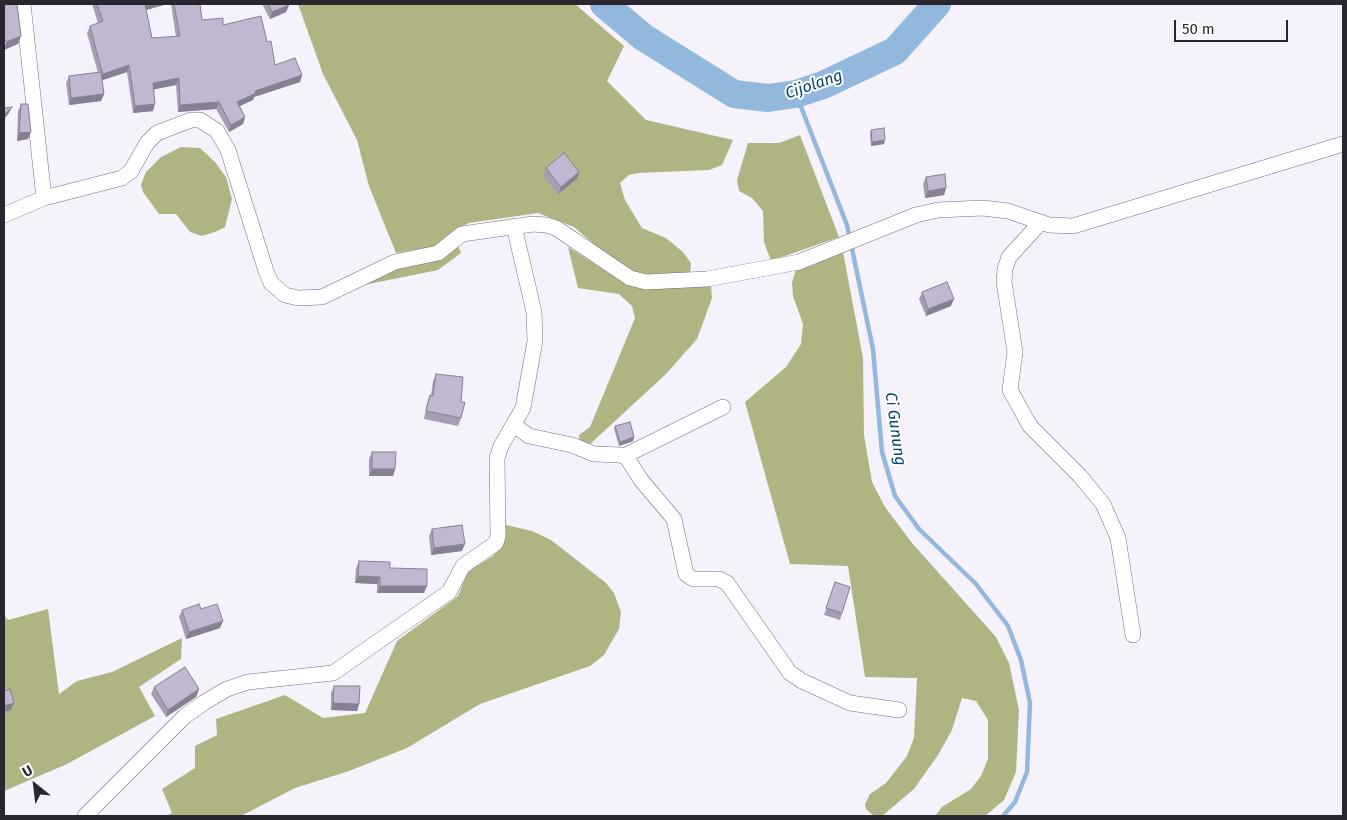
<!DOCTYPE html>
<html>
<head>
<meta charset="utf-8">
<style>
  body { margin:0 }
  #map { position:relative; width:1347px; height:820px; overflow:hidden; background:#f6f2fc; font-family:"Fira Sans",sans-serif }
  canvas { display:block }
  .frame { position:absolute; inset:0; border:5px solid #29262f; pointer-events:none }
  .north { position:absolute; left:10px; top:760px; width:50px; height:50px; -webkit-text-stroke:4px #fff; paint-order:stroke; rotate:331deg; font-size:14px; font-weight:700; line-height:20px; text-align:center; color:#29262f }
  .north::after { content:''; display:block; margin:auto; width:18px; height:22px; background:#29262f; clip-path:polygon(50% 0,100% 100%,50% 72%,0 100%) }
  .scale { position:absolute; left:1174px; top:20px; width:114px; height:22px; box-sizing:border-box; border:2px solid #29262f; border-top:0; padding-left:6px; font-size:15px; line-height:18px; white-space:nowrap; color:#29262f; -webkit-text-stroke:4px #fff; paint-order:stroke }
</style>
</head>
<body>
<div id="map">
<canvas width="1347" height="820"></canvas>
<div class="frame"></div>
<div class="north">U</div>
<div class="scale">50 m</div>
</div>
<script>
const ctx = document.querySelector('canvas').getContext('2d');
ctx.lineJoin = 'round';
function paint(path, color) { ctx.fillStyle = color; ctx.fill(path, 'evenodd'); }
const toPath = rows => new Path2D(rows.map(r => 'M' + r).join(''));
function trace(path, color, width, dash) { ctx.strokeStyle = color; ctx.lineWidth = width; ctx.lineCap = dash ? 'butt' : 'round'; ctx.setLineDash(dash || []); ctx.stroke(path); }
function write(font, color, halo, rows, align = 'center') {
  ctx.font = font + ' "Fira Sans",sans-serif'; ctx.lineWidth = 4; ctx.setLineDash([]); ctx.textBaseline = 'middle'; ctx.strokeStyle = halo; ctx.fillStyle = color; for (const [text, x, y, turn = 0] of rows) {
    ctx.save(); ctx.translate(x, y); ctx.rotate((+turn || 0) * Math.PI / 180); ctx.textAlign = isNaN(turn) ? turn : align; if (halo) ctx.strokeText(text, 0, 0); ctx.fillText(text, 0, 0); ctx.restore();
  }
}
paint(toPath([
  [298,4,575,4,624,46,607,81,646,120,733,140,722,165,709,170,638,173,629,175,620,183,625,200,642,228,666,238,683,252,691,263,690,276,648,275,632,272,617,264,574,227,538,213,469,223,453,231,438,246,396,253,369,186,357,140,323,74],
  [800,135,839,237,771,261,764,242,763,211,752,198,739,191,737,180,748,143,779,143],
  [181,147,200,148,215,162,226,177,232,199,225,227,215,232,202,236,190,232,176,214,159,214,143,192,141,185,146,172,161,157],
  [457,243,461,253,438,270,364,285,372,279],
  [568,247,625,283,711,285,712,298,697,339,666,374,589,445,580,444,579,435,590,427,635,318,632,306,619,294,578,288],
  [843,252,863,358,864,435,872,482,885,507,912,543,996,637,1009,663,1019,710,1016,772,1004,800,985,816,935,816,942,807,971,789,981,776,988,759,988,720,976,701,962,698,952,730,938,755,914,789,882,816,874,816,866,809,865,804,870,794,886,783,907,756,914,738,917,678,865,677,848,566,790,564,745,402,786,367,801,344,803,324,793,296,792,283,796,269,811,266],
  [506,525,532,531,551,540,606,583,614,593,621,612,619,629,604,655,590,666,480,704,407,748,349,771,295,788,241,816,166,816,172,813,162,789,195,768,195,746,217,735,216,719,285,695,323,718,365,713,397,641,458,596,468,571,493,556,503,543],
  [48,609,59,694,77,681,112,672,182,638,181,659,139,687,155,716,67,764,4,791,4,615,8,620]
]), '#b0b482');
trace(toPath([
  [796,94,847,225,873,349,882,452,895,496,919,529,976,584,1008,626,1021,660,1030,703,1027,772,1015,802,1003,816]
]), '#92b9dd', 4.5);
trace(toPath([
  [604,4,643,37,734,94,768,98,796,94,823,85,895,51,937,4]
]), '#92b9dd', 28);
const street = toPath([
  [23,4,44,198],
  [4,215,44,198,122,178,131,171,147,143,157,133,191,120,200,120,217,131,228,150,266,271,271,283,285,295,298,298,322,297,395,262,438,253,462,234,533,224,546,225,556,228,630,278,646,282,707,279,799,262,916,215,938,210,983,208,1008,211,1049,225,1073,226,1343,144],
  [1041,222,1009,257,1005,269,1004,282,1015,352,1010,390,1030,426,1080,476,1103,504,1118,538,1133,635],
  [514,425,529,436,572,445,594,454,621,455,627,458,641,480,674,519,686,574,693,579,719,579,727,583,790,673,802,681,850,703,899,710],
  [624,456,723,407],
  [85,816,185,716,205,702,227,689,248,682,333,673,449,592,463,566,496,543,498,536,497,458,501,446,523,408,535,341,534,312,514,226]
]);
trace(street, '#766d83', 16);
trace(street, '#fff', 15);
paint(toPath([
  [92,4,167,4,146,10,152,38,176,37,171,4,200,4,202,20,223,25,267,42,275,65,302,75,300,82,254,97,253,100,240,106,245,117,243,124,229,132,216,109,178,112,176,85,154,89,153,111,133,113,127,72,102,80,104,94,101,101,69,105,66,83,69,76,98,73,87,33,90,26,98,23],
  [262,4,288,4,289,5,286,12,270,19],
  [21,104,28,139,17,141,18,111],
  [871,130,884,144,871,146,870,134],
  [546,168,579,172,577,179,558,194,543,176],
  [926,177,946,188,944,195,925,198,923,184],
  [922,292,951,306,926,316,919,299],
  [436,374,461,402,461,418,458,426,424,419,427,403,430,395,431,396,433,381],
  [615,426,634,437,633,441,619,446,614,429],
  [372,452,395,469,393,476,369,476,369,459],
  [432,529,462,551,431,555,429,536],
  [359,561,390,568,424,593,377,593,377,584,355,583,356,568],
  [835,582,850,587,840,620,824,615],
  [201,609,220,628,186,639,179,617,182,610],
  [334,686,359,704,357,711,331,710,331,693],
  [154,687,199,689,196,697,166,717,151,694]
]), '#a69db3');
paint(toPath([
  [145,4,167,4,143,11],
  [289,5,286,12,270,19,272,12],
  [21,36,18,44,4,50,6,42],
  [129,65,127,72,100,81,103,74],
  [302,75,300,82,254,97,253,100,235,108,237,102,255,91],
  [179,78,176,85,151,90,153,83],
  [104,94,101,101,69,105,71,98],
  [219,102,216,109,178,112,180,105],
  [155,104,153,111,133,113,135,106],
  [12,107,9,113,4,119,4,115],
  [245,117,243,124,229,132,231,125],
  [31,132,28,139,17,141,19,133],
  [885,140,884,144,871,146,872,142],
  [579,172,577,179,558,194,561,187],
  [946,188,944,195,925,198,928,191],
  [954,299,951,306,926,316,928,309],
  [634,437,633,441,619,446,620,442],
  [372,469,395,469,393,476,369,476],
  [465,544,462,551,431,555,434,548],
  [358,576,380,577,377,584,355,583],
  [380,586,427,586,424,593,377,593],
  [223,621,220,628,186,639,189,632],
  [199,689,196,697,166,717,168,710],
  [14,703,11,710,4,712,4,706],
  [333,703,359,704,357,711,331,710]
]), '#878092');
const building = toPath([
  [4,4,17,4,21,36,6,42,5,40,4,41,4,4],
  [97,4,146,4,145,4,152,38,180,36,174,4,200,4,202,20,223,18,223,25,261,16,267,42,271,41,275,65,295,58,302,75,255,91,256,93,237,102,245,117,231,125,219,102,180,105,179,78,153,83,155,104,135,106,129,65,103,74,98,57,90,26,103,21,97,4],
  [268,4,288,4,289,5,272,12,268,4],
  [101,72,104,94,71,98,69,76,101,72],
  [21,104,28,104,31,132,19,133,21,104],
  [12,107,4,115,4,108,12,107],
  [884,128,885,140,872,142,871,130,884,128],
  [564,153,579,172,561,187,546,168,564,153],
  [945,174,946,188,928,191,926,177,945,174],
  [947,282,954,299,928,309,922,292,947,282],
  [436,374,463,377,461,402,465,402,461,418,426,411,430,395,433,396,436,374],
  [630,422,634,437,620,442,615,426,630,422],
  [372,452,396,452,395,469,372,469,372,452],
  [462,525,465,544,434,548,432,529,462,525],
  [359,561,390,562,390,568,427,569,427,586,380,586,380,577,358,576,359,561],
  [835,582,850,587,842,613,826,608,835,582],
  [199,604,201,609,217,604,223,621,189,632,182,610,199,604],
  [185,667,199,689,168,710,154,687,185,667],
  [334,686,360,686,359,704,333,703,334,686],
  [10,689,14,703,4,706,4,691,10,689]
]);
paint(building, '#c1b7d0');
trace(building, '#878092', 1);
write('italic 16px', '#004370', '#fff', [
  ["Cijolang",814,85,-19],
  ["Ci Gunung",895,429,82]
]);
</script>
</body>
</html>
